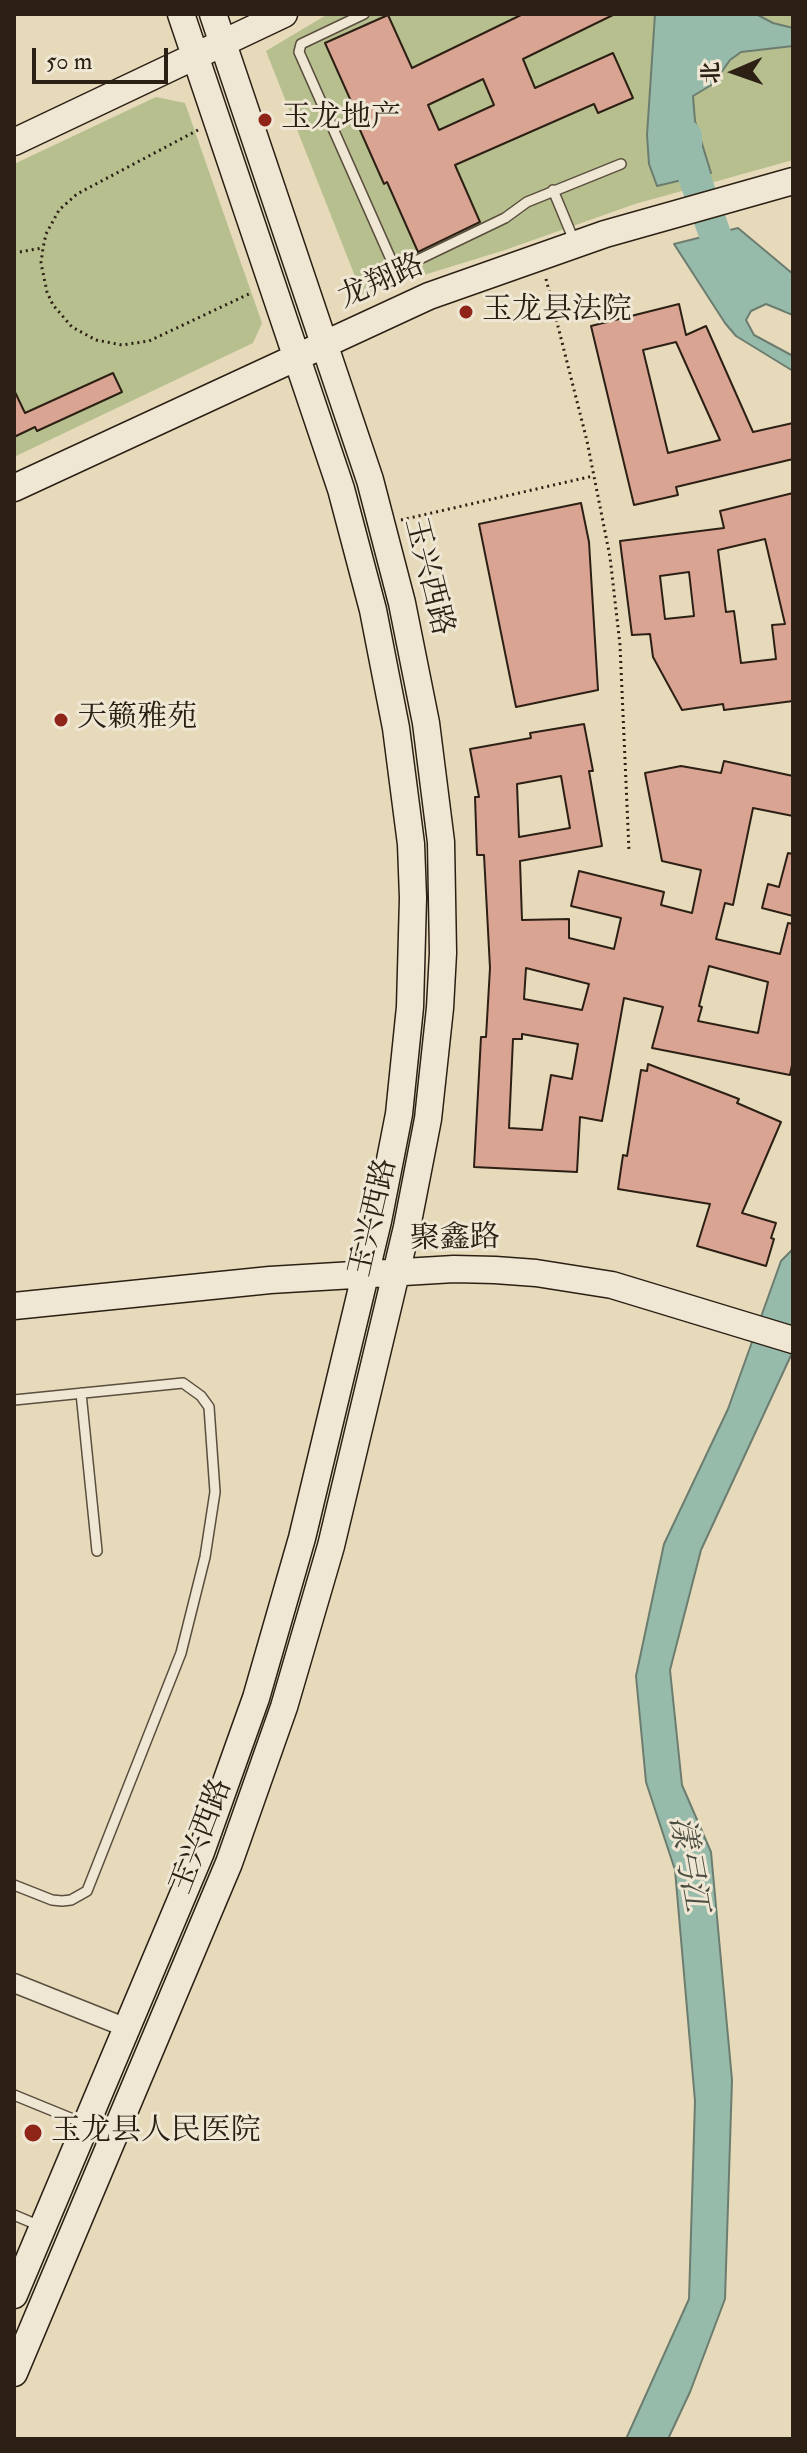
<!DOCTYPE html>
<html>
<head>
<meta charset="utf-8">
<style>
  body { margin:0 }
  #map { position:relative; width:807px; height:2453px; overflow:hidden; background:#e6dabb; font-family:"IM FELL Double Pica","Noto Serif SC",serif }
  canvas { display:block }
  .frame { position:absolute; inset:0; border:16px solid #2c2015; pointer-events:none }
  .north { position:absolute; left:695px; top:32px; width:80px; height:80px; -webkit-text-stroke:6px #efe7d3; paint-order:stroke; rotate:268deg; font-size:22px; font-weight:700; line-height:32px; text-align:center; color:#2c2015 }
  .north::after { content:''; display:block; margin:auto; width:28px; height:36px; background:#2c2015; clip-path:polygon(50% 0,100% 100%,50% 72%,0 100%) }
  .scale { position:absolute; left:32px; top:48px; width:136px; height:36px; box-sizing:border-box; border:4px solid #2c2015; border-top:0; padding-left:10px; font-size:24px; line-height:28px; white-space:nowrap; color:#2c2015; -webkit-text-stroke:6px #efe7d3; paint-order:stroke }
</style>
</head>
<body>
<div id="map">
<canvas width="807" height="2453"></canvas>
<div class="frame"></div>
<div class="north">北</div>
<div class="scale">50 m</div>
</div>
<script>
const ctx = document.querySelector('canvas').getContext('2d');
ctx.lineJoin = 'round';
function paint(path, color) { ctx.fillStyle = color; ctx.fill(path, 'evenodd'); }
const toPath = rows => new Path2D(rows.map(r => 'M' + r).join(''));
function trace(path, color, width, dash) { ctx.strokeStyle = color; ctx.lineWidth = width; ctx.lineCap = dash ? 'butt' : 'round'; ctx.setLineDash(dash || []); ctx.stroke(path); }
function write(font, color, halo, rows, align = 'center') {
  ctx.font = font + ' "IM FELL Double Pica","Noto Serif SC",serif'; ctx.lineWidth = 6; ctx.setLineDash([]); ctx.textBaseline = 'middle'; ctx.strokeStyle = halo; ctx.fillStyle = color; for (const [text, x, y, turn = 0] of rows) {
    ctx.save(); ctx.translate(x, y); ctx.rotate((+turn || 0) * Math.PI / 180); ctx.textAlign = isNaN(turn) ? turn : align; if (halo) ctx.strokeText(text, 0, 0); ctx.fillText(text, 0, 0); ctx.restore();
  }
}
paint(toPath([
  [328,14,793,14,793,160,635,204,505,250,362,294,266,51],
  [156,97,185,103,262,323,253,343,14,457,14,164]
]), '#b7bf8e');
const water = toPath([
  [655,14,756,14,773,23,793,28,793,46,741,52,730,60,713,84,693,96,695,121,711,173,657,186,649,164,647,135,655,14],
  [738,228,793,274,793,315,766,304,751,311,746,320,754,335,793,356,793,371,736,336,725,323,674,244,738,228],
  [793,1249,793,1351,701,1550,670,1670,682,1785,711,1852,732,2080,725,2299,690,2392,668,2439,626,2439,689,2299,695,2101,675,1870,646,1782,636,1676,664,1544,728,1409,781,1261,793,1249]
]);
paint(water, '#97bbab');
trace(water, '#6c7d6f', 2);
trace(toPath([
  [686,136,686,154,717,240,793,297]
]), '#97bbab', 32);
const building = toPath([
  [523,14,615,14,523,59,535,88,613,53,633,98,598,113,594,104,455,165,480,222,418,252,387,182,384,184,356,121,359,119,325,43,388,15,412,68,523,14],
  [483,79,494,105,439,130,428,105,483,79],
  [679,304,686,335,706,326,753,432,793,423,793,459,676,487,678,495,634,505,591,326,679,304],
  [676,342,720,440,668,453,643,350,676,342],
  [113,373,122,392,37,431,35,427,14,437,14,390,25,413,113,373],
  [793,493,793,701,724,710,723,704,682,710,653,657,650,634,632,635,620,541,724,528,720,511,793,493],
  [765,539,785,624,772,625,776,659,741,663,734,611,726,612,718,550,765,539],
  [689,572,694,616,665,619,660,576,689,572],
  [581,503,589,542,598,690,516,707,479,524,581,503],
  [584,724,593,771,589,771,602,846,520,861,522,920,569,919,569,938,614,949,621,918,571,906,579,871,664,892,661,905,692,913,701,870,662,861,645,773,681,766,721,773,724,761,793,776,793,816,753,808,733,905,725,903,716,939,780,954,788,923,793,924,793,1060,790,1075,652,1048,663,1007,624,998,602,1121,580,1117,577,1172,474,1167,481,1037,486,1037,490,968,484,855,477,855,475,797,479,797,470,749,531,738,530,733,584,724],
  [561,776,570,828,519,837,517,784,561,776],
  [709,966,768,982,758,1033,698,1021,702,1007,699,1006,709,966],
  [526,968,589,984,582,1010,524,999,526,968],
  [522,1034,578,1044,572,1079,551,1075,542,1130,509,1128,513,1039,522,1039,522,1034],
  [788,853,793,854,793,916,762,908,768,884,779,887,788,853],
  [648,1064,739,1099,737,1103,781,1122,742,1213,776,1223,771,1238,774,1239,766,1266,697,1246,710,1204,618,1189,623,1155,627,1156,641,1070,647,1071,648,1064]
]);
paint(building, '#daa492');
trace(building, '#2c2015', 2);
const service = toPath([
  [364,14,301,44,299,52,393,264,403,267,505,218,527,202,621,164],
  [553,190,575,243],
  [81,1393,97,1551],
  [14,1400,183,1383,201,1396,209,1407,215,1492,205,1557,181,1653,87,1891,71,1900,62,1901,52,1900,14,1885],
  [14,2095,85,2124],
  [14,2215,40,2226]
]);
const minor = toPath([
  [14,1983,127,2028]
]);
const secondary = toPath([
  [14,142,284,14],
  [14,488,429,296,605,234,793,181],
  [14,1306,270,1280,454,1269,495,1270,536,1273,612,1285,793,1340],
  [14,2295,201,1852,256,1698,302,1538,378,1221,399,1114,410,1007,413,898,411,844,396,728,373,610,341,489,181,14],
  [14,2373,229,1863,284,1707,331,1546,407,1227,428,1119,440,1008,443,953,441,842,426,723,402,603,370,480,213,14]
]);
trace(service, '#5a4e3e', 12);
trace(minor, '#5a4e3e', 21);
trace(secondary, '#2c2015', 29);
trace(toPath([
  [198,130,77,194,59,210,46,234,43,248,41,263,47,292,53,305,72,327,96,340,122,345,149,341,251,293],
  [14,253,42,248],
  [546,279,587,441,610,557,620,645,629,851],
  [401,520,593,476]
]), '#2c2015', 3, [2, 4]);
trace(service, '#efe7d3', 9);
trace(minor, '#efe7d3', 18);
trace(secondary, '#efe7d3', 26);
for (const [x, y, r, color] of [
  [265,120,8,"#8f2418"],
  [466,312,8,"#8f2418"],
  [61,720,8,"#8f2418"],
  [33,2133,10,"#8f2418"]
]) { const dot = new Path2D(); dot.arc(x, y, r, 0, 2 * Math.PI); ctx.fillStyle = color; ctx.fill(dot); trace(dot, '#efe7d3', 3); }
write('30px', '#2c2015', '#efe7d3', [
  ["玉龙地产",281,120],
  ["玉龙县法院",482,312],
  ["天籁雅苑",77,720],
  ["玉龙县人民医院",51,2133]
], 'left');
write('30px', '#2c2015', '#efe7d3', [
  ["龙翔路",382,283,-24],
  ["玉兴西路",427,577,76],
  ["玉兴西路",375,1218,-77],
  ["聚鑫路",455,1240,-1],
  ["玉兴西路",203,1837,-69]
]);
write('italic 32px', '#4c4e42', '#efe7d3', [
  ["漾弓江",686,1864,80]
]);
</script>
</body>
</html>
